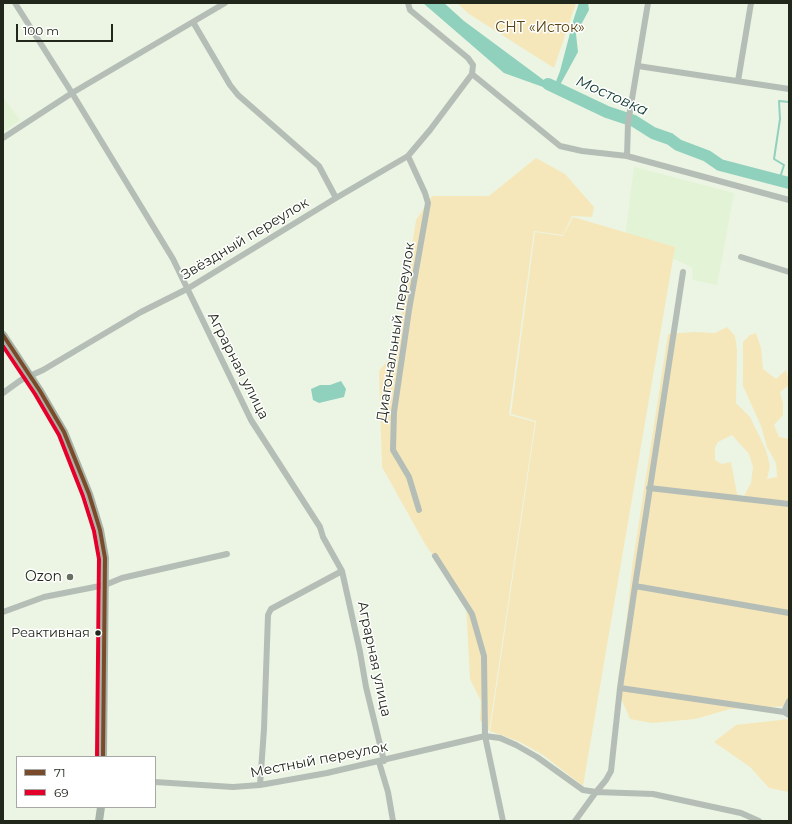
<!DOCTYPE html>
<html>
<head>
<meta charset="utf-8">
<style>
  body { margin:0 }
  #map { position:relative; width:792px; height:824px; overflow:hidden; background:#ecf5e3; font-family:Montserrat,sans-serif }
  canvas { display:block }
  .frame { position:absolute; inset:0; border:4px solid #21281b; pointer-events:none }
  .legend { position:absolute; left:16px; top:756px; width:140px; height:52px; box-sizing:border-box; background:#fff; border:1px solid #a6a9a4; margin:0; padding:5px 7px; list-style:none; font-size:12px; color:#21281b }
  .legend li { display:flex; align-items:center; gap:8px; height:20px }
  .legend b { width:20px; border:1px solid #a6a9a4 }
  .scale { position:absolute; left:16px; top:24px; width:97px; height:18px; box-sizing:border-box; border:2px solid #21281b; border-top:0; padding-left:5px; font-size:12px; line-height:14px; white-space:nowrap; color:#21281b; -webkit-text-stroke:3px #fff; paint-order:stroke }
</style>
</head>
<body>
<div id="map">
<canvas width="792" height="824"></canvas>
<div class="frame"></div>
<ul class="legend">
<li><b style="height:5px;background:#7a4b2a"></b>71</li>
<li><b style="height:5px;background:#e4002b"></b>69</li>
</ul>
<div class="scale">100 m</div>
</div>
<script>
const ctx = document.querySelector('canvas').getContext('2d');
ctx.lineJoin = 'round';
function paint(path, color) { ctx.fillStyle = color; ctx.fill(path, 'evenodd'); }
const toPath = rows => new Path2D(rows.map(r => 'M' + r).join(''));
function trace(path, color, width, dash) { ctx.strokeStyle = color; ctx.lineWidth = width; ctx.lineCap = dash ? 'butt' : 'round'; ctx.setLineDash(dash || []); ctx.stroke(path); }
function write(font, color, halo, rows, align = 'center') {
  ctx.font = font + ' Montserrat,sans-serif'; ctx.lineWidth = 3; ctx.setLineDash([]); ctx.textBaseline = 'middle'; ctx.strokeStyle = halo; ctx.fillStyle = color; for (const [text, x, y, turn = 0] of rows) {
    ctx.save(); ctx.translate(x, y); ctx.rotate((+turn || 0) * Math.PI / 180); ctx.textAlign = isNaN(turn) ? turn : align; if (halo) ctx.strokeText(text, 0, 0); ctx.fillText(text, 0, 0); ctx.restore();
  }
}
paint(toPath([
  [3,97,20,120,7,130,3,131],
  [634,167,734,193,717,285,693,280,692,267,625,238]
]), '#e3f3d5');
paint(toPath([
  [457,3,576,3,554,68,469,14],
  [536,158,565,174,594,207,592,217,572,216,563,235,534,231,509,415,535,422,489,731,480,720,481,701,470,679,466,603,425,544,382,467,379,371,396,350,416,220,432,196,489,196],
  [573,217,675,247,583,786,543,755,520,742,490,731,536,421,511,414,535,232,563,236],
  [727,327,735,336,737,350,736,403,750,417,766,450,770,466,767,479,777,477,776,463,767,447,761,426,743,386,743,342,750,335,756,333,761,348,763,369,776,379,786,370,789,382,789,385,780,392,783,403,783,415,774,425,779,437,789,439,789,706,730,709,695,719,652,723,630,719,618,691,618,679,627,616,632,567,668,334,694,332,715,333],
  [732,435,749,454,753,467,751,483,744,496,737,494,731,462,722,464,715,460,715,447,718,442],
  [789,719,789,792,769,788,750,767,714,742,736,725]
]), '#f5e7ba');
paint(toPath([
  [423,3,444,3,464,21,545,81,555,84,560,71,574,18,579,3,588,3,589,10,576,34,578,52,560,85,562,90,553,92,543,87,504,73],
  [341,381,346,389,344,397,319,403,313,400,311,389,320,385,330,385]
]), '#90d1be');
trace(toPath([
  [779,181,784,165,774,159,780,119,779,101,789,102]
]), '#90d1be', 2);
trace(toPath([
  [548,84,607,112,634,121,653,133,670,139,678,145,707,156,720,165,789,183]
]), '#90d1be', 12);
trace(toPath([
  [15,3,72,93,173,259,251,420,320,527,323,537,342,571,360,652,366,687,384,761],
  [408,3,410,10,468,58,473,65,472,74],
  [193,22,230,85,238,95,319,166,336,198],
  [638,66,789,89],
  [472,74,560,146,582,151,627,156,789,200],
  [738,81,751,3],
  [3,138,72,93,225,3],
  [408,156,425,193,428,203,409,310,394,412,393,450,409,477,419,510],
  [627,156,628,123,648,3],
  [741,257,789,272],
  [3,393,21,380,43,370,141,312,187,289,336,198,408,156,430,130,472,74],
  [649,488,789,504],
  [435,556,472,614,484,656,485,736,503,821],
  [635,586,789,613],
  [3,612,44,597,105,585,122,578,227,554],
  [620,688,784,712,789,715],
  [784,712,789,701],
  [379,762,388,792,393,821],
  [155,782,233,787,260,785,327,773,485,736,500,738,516,745,537,757,583,790,596,792,606,780,611,771,620,688,635,586,683,272],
  [260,785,264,729,268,615,271,609,342,571],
  [575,821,596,792,653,794,741,813,759,821]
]), '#b5beb6', 6);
trace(toPath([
  [3,335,40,391,64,432,89,494,100,530,105,558,103,757],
  [99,821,101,807]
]), '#a8b3a9', 8);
trace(toPath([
  [3,335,40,391,64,432,89,494,100,530,105,558,103,757]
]), '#7a4b2a', 4);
trace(toPath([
  [3,346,35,394,59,435,83,496,94,531,99,559,97,757]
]), '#e4002b', 4);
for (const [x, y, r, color] of [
  [70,577,4,"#687061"],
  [98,633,3.5,"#21281b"]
]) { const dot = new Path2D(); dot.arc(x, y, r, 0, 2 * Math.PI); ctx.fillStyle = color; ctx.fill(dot); trace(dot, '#fff', 1.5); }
write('13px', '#21281b', '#fff', [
  ["Реактивная",90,633]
], 'right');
write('14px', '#59420f', '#fff', [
  ["СНТ «Исток»",540,28]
]);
write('14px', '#21281b', '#fff', [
  ["Звёздный переулок",245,239,-31],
  ["Диагональный переулок",396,332,-81],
  ["Аграрная улица",238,366,63],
  ["Аграрная улица",374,659,78],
  ["Местный переулок",319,760,-11]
]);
write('14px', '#21281b', '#fff', [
  ["Ozon",62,577]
], 'right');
write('italic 15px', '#0d3830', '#fff', [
  ["Мостовка",612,96,24]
]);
</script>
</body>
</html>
